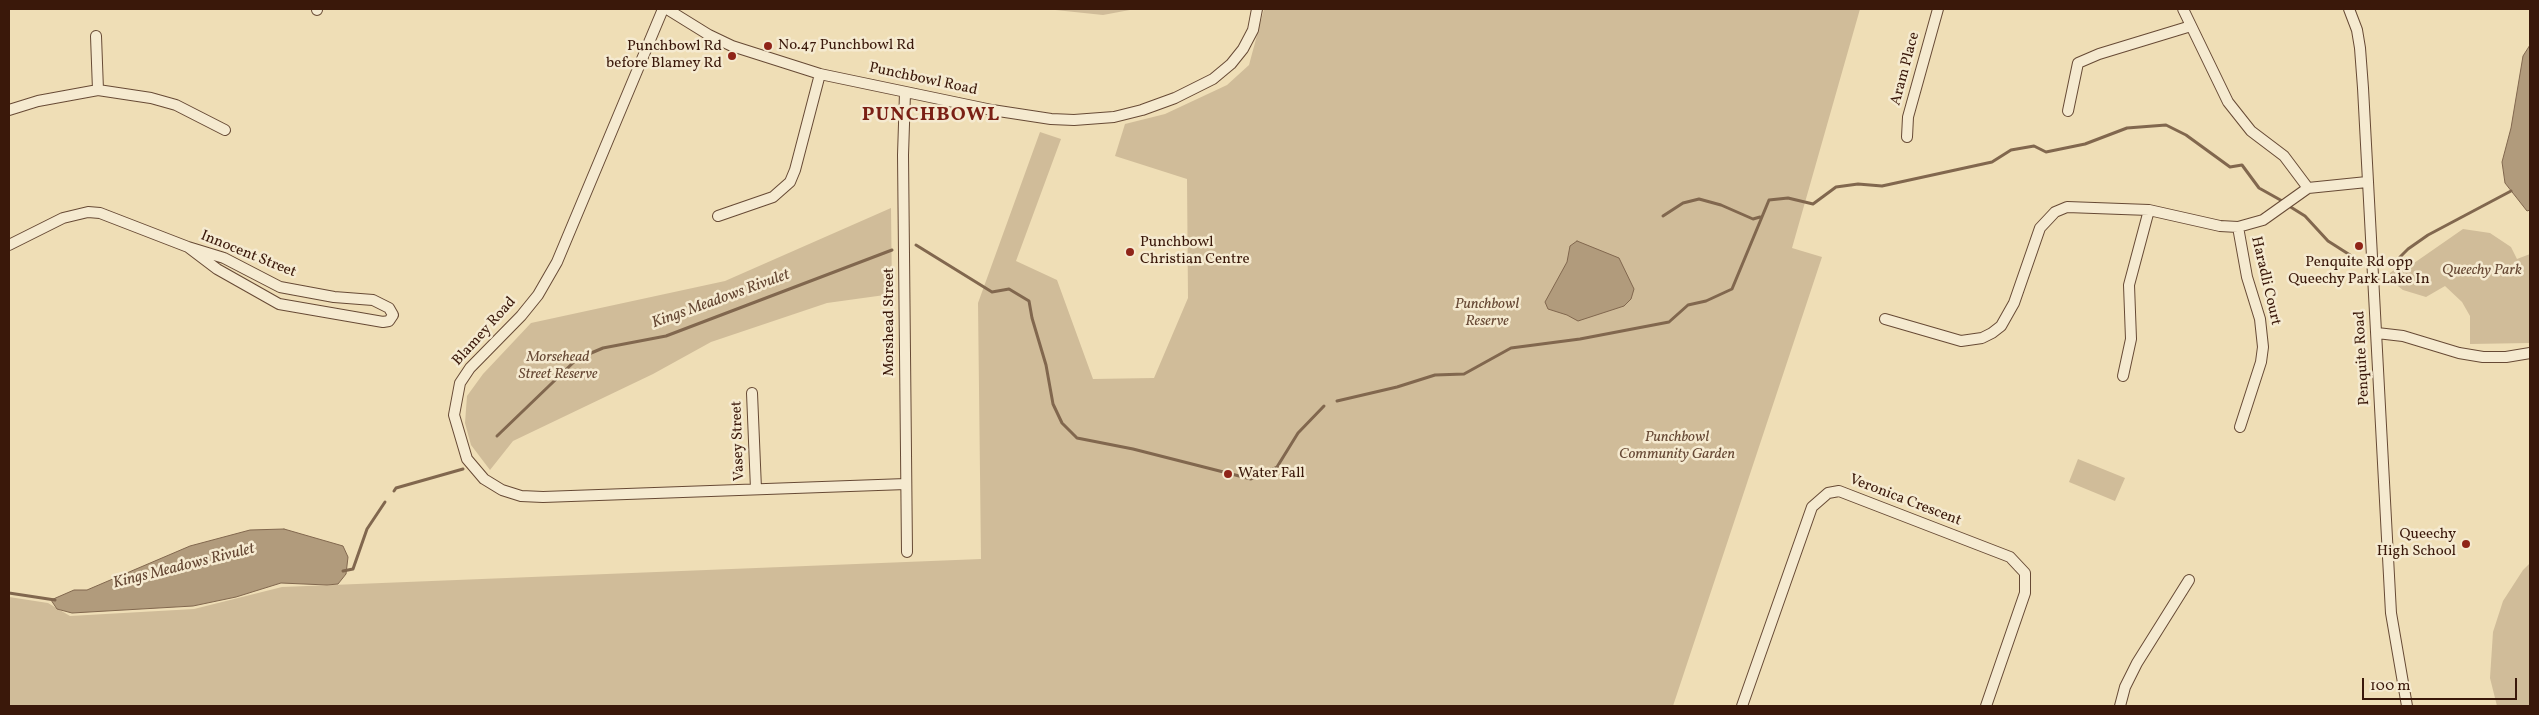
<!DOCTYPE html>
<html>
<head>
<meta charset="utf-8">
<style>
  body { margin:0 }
  #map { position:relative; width:2539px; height:715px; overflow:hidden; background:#efdeb6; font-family:Vollkorn,serif }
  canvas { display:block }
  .frame { position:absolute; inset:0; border:10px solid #3a180a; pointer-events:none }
  .scale { position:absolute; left:2362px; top:678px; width:155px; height:22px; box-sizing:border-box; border:2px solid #3a180a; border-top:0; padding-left:6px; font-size:15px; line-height:18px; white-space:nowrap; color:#3a180a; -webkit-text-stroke:4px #f5ead0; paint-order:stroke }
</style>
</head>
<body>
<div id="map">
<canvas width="2539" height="715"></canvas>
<div class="frame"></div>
<div class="scale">100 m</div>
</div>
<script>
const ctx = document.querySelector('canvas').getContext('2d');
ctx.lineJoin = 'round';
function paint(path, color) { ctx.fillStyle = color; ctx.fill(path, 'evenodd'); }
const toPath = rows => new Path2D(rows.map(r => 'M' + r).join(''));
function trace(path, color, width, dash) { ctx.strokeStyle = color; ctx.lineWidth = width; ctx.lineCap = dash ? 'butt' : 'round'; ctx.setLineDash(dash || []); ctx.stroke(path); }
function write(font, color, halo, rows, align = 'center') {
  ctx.font = font + ' Vollkorn,serif'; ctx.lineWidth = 5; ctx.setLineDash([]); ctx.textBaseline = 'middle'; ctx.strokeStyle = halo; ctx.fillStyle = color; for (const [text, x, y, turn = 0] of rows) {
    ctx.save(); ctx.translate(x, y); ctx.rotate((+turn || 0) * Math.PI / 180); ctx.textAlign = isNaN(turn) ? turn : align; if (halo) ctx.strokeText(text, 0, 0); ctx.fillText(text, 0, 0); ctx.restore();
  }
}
paint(toPath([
  [1046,9,1135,9,1103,15],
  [1264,9,1860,9,1792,248,1822,257,1673,706,9,706,9,597,48,603,70,616,194,609,282,587,981,559,978,303,1040,132,1061,139,1016,261,1057,280,1093,379,1154,378,1188,298,1187,179,1115,156,1125,124,1165,114,1227,85,1249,65],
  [891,208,892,294,827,303,711,342,653,374,513,441,490,470,471,445,465,423,467,396,483,374,531,323,725,281],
  [2463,229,2490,233,2511,247,2517,259,2530,254,2530,343,2470,344,2470,316,2462,302,2445,286,2426,297,2403,290,2390,280,2390,273,2394,270,2404,270],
  [2078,459,2125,478,2115,501,2069,482],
  [2530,563,2530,706,2497,706,2490,678,2493,632,2503,601,2523,570]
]), '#d0bc99');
const water = toPath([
  [2530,45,2530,210,2527,211,2505,183,2502,162,2511,128,2523,56,2530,45],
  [1577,241,1619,258,1634,289,1631,299,1624,306,1578,321,1567,315,1548,309,1545,302,1567,262,1570,246,1577,241],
  [284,529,343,546,348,557,346,574,338,584,327,585,281,583,236,597,193,606,72,613,57,609,51,600,74,590,87,590,190,546,250,530,284,529]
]);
paint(water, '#b19b7c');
trace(water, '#81674e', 1);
trace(toPath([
  [2289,206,2305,216,2328,241,2350,255],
  [1663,216,1683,203,1699,199,1721,205,1753,219,1760,217],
  [916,245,992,292,1009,289,1029,301,1032,318,1046,365,1053,404,1062,423,1077,438,1133,449,1251,479,1277,467,1298,433,1324,406],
  [2394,263,2408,249,2428,235,2511,191],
  [1337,401,1397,387,1435,375,1464,374,1511,348,1580,339,1669,322,1688,305,1706,301,1732,289,1769,200,1788,198,1813,204,1836,187,1858,184,1882,186,1992,162,2011,150,2034,146,2046,152,2085,144,2127,128,2166,125,2186,135,2230,167,2242,165,2259,188,2284,202],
  [497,436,577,359,603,348,666,336,892,250],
  [394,491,396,488,463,469],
  [343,571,353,569,367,529,385,502],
  [9,593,55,600]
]), '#81674e', 3);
const minor = toPath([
  [317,9,317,10],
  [663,9,557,262,538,295,521,316,470,368,460,383,454,415,467,459,484,479,502,490,521,496,543,497,906,484],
  [667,9,709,35,732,46,820,74,992,110,1051,119,1074,120,1114,117,1142,110,1175,98,1213,79,1231,64,1243,49,1253,30,1257,9],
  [2183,9,2228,102,2251,131,2284,156,2308,188],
  [2349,9,2357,30,2360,48,2363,88,2391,613,2407,706],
  [96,36,98,90],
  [905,93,903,155,907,552],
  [9,110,38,101,98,90,151,98,176,105,225,130],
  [2068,111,2078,63,2099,54,2191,26],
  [1907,137,1908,117,1938,9],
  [718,216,773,197,790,182,795,170,820,74],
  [2238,227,2247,277,2260,319,2263,347,2261,362,2240,427],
  [9,245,63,218,88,212,100,213,188,247,224,258,280,287,334,297,373,300,389,308,393,315,389,321,383,322,279,304,217,269,188,247],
  [1885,319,1961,341,1982,338,1992,333,2001,326,2014,303,2040,228,2055,212,2067,207,2149,210,2220,226,2238,227,2263,220,2308,188,2367,182],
  [2377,333,2403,336,2459,353,2483,357,2506,357,2530,353],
  [2123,376,2131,339,2129,285,2149,210],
  [752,393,756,489],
  [1742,706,1812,507,1828,493,1839,491,2010,557,2025,573,2025,593,1986,706],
  [2120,706,2125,687,2137,663,2189,580]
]);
trace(minor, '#674a35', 12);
trace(minor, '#f5ead0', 10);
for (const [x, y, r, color] of [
  [768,46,5,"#8f2418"],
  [732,56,5,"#8f2418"],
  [2359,246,5,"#8f2418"],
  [1130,252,5,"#8f2418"],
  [1228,474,5,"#8f2418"],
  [2466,544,5,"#8f2418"]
]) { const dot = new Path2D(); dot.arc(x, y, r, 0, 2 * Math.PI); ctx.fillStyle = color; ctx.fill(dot); trace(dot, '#f5ead0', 2); }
write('15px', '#3a180a', '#f5ead0', [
  ["No.47 Punchbowl Rd",778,46],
  ["Punchbowl Rd",722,47,"right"],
  ["before Blamey Rd",722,64,"right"],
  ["Punchbowl",1140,243],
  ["Christian Centre",1140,260],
  ["Penquite Rd opp",2359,263,"center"],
  ["Queechy Park Lake In",2359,280,"center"],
  ["Water Fall",1238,474],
  ["Queechy",2456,535,"right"],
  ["High School",2456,552,"right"]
], 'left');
write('15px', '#3a180a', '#f5ead0', [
  ["Aram Place",1906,69,-75],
  ["Punchbowl Road",923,80,12],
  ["Innocent Street",248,255,22],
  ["Haradli Court",2265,281,77],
  ["Morshead Street",890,322,-90],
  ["Blamey Road",485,332,-48],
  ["Penquite Road",2363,358,-93],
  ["Vasey Street",739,441,-92],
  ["Veronica Crescent",1905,501,21]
]);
write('italic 15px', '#674935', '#f5ead0', [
  ["Queechy Park",2482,271],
  ["Punchbowl",1487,305],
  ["Reserve",1487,322],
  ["Morsehead",558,358],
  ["Street Reserve",558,375],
  ["Punchbowl",1677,438],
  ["Community Garden",1677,455]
]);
write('italic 16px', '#644632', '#f5ead0', [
  ["Kings Meadows Rivulet",721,300,-20],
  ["Kings Meadows Rivulet",184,567,-14]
]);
ctx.letterSpacing = '1px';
write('bold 20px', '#7a1f14', '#f5ead0', [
  ["PUNCHBOWL",931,116]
]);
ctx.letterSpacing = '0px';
</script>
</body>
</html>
